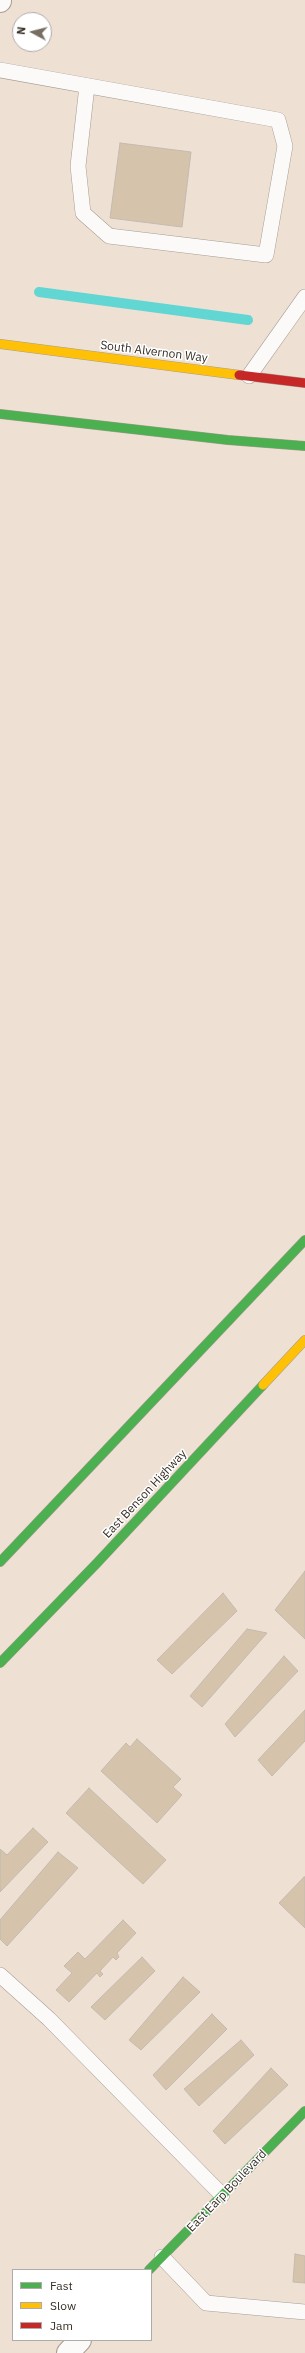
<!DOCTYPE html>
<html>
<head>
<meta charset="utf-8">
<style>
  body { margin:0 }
  #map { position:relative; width:305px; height:2353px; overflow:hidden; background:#eee1d4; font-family:"IBM Plex Sans",sans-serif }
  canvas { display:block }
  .legend { position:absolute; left:12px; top:2269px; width:140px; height:72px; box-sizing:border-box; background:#fff; border:1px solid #afaba8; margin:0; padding:5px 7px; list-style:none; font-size:12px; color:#372e25 }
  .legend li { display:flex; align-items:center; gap:8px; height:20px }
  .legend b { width:20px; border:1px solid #afaba8 }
  .north { position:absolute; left:12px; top:12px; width:40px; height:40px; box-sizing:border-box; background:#fff; border:1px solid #afaba8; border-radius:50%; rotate:277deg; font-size:11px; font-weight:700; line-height:16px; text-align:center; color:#372e25 }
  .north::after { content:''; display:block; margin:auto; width:14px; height:18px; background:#776d62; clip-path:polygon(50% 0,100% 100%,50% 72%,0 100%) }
</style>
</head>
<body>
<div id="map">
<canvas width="305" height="2353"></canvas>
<ul class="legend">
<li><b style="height:5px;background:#4caf50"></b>Fast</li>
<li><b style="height:5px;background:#ffc107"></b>Slow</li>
<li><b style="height:5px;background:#c62828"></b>Jam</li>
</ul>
<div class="north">N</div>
</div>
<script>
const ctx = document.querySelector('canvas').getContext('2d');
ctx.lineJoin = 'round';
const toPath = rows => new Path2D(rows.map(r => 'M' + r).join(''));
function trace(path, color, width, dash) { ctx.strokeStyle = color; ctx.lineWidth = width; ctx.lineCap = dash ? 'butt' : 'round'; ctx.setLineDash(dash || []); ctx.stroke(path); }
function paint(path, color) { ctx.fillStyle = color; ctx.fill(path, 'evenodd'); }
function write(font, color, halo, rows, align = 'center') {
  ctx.font = font + ' "IBM Plex Sans",sans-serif'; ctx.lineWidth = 3; ctx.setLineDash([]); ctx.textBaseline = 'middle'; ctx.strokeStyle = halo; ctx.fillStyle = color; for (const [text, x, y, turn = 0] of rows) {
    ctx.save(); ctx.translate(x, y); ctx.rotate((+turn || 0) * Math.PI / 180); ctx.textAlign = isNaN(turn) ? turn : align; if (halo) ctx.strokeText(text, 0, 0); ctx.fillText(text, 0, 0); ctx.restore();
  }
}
trace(toPath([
  [39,292,248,320]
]), '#61d6d2', 10);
const building = toPath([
  [120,143,191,152,182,227,110,218,120,143],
  [305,1571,305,1639,275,1610,305,1571],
  [223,1593,237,1611,172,1674,157,1660,223,1593],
  [247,1629,267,1633,202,1707,190,1696,247,1629],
  [284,1656,298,1671,235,1737,225,1724,284,1656],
  [305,1710,305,1741,272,1776,258,1760,305,1710],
  [137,1739,181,1779,173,1787,182,1795,157,1823,101,1771,126,1743,130,1747,137,1739],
  [89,1788,166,1860,143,1884,66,1813,89,1788],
  [33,1828,48,1842,0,1892,0,1849,7,1855,33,1828],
  [58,1852,78,1868,7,1946,0,1939,0,1920,58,1852],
  [304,1877,305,1877,305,1928,279,1903,304,1877],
  [123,1920,136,1933,117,1953,119,1957,116,1960,113,1957,100,1971,103,1974,100,1977,97,1973,69,2002,56,1990,72,1973,64,1966,78,1952,85,1959,123,1920],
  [142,1957,155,1971,105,2020,91,2007,142,1957],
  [183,1977,200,1992,141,2050,129,2040,183,1977],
  [212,2014,227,2029,166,2090,153,2075,212,2014],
  [241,2040,254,2055,199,2106,184,2089,241,2040],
  [271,2068,288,2085,225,2144,213,2131,271,2068],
  [295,2254,305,2256,305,2283,293,2282,295,2254]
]);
paint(building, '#d5c3ac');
trace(building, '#c4bab0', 1);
const lane = toPath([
  [0,70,278,120,285,146,266,255,109,236,83,213,78,166,87,86],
  [249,376,305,297],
  [0,1975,49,2019,222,2195],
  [162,2257,206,2303,305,2312]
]);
const street = toPath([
  [0,1,0,0],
  [68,2353,80,2340]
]);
const fast = toPath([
  [0,414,228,440,305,446],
  [0,1562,305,1240],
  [0,1663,97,1563,263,1385],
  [149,2270,305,2111]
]);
const slow = toPath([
  [0,344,239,375],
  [263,1385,305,1340]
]);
const jam = toPath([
  [239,375,305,383]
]);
trace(lane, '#a69d93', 16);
trace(street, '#a69d93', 24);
trace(fast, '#a69d93', 10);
trace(slow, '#a69d93', 10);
trace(jam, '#a69d93', 10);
trace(lane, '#fcfaf9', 15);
trace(street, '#fcfaf9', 22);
trace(fast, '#4caf50', 9);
trace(slow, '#ffc107', 9);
trace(jam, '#c62828', 9);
write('12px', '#372e25', '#fff', [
  ["South Alvernon Way",154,352,7],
  ["East Benson Highway",145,1494,-47],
  ["East Earp Boulevard",227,2191,-46]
]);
</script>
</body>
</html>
